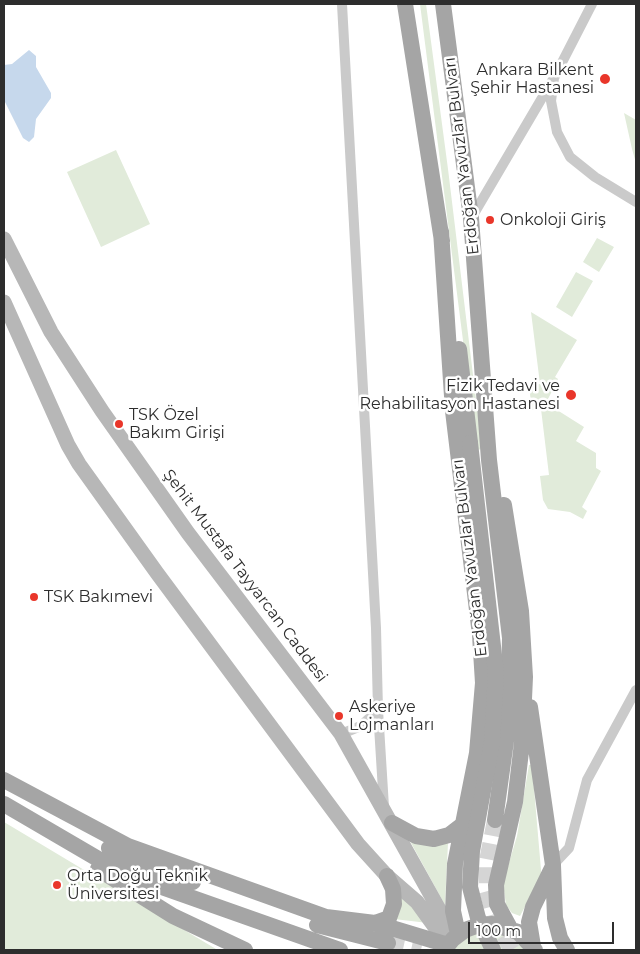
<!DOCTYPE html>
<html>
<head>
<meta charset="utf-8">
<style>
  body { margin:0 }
  #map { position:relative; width:640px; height:954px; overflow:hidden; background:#fff; font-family:Montserrat,sans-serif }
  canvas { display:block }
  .frame { position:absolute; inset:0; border:5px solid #2d2d2d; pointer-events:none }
  .scale { position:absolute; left:468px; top:922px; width:146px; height:22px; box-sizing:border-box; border:2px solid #2d2d2d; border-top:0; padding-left:6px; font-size:15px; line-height:18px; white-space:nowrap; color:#2d2d2d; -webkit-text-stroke:4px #fff; paint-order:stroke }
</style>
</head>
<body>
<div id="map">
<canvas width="640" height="954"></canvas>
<div class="frame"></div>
<div class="scale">100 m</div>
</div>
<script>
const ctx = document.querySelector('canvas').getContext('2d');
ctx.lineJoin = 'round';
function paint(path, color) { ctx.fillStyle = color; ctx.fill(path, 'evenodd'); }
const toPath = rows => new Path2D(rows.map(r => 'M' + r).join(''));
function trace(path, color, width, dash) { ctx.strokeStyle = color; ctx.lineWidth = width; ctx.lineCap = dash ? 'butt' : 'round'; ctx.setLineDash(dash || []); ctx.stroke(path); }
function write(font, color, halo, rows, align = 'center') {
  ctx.font = font + ' Montserrat,sans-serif'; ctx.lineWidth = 5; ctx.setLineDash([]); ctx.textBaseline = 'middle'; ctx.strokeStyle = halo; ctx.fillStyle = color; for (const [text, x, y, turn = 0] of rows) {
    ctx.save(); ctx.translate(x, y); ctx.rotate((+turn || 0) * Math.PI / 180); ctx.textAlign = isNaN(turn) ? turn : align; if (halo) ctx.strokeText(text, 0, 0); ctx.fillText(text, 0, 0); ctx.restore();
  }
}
paint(toPath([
  [420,4,426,4,448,169,482,449,477,450],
  [624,113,636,120,636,163,632,149],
  [116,150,150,224,101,247,67,172],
  [597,238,614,247,599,272,583,262],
  [576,272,593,281,572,317,556,307],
  [531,312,577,340,555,377,558,379,546,403,584,427,576,441,596,453,596,468,601,471,582,507,587,511,583,519,570,512,548,509,543,500,540,476,549,475,541,409,532,410,529,386,540,384],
  [529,765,532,765,541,870,541,877,520,916,512,913,506,905,503,883,517,836],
  [4,822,216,949,217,950,4,950],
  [410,841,433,846,448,843,445,905],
  [400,891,428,923,394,919],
  [478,930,509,933,527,950,452,950,457,943]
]), '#e1ebda');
paint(toPath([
  [29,50,36,56,36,67,51,93,51,98,36,119,34,137,29,142,23,138,4,100,4,65,12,64]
]), '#c6d8ec');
trace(toPath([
  [495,820,487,861,487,890,495,920,512,950],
  [388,943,421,950]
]), '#d5d5d5', 16, [16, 8]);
trace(toPath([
  [342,4,376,628,378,710,384,807],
  [592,4,554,78,551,101,557,132,570,157,595,177,636,202],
  [472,217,552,81],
  [341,734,361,726,378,710],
  [553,865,569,848,587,780,636,690]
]), '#cacaca', 10);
trace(toPath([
  [4,239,51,332,102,411,188,533,341,734,441,913,458,934],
  [4,302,68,445,79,464,157,573,358,844,387,876,417,902,448,945]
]), '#b7b7b7', 15);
trace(toPath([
  [405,4,442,241],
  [443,4,471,218,489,460,510,638,508,727,495,820],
  [441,231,453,411,480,635,483,683,477,753,455,864,453,911,458,934],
  [459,349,470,443],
  [504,505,521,611,525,677,522,743,515,802,496,885,497,904,510,928],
  [530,707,553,865,555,918,560,938,567,950],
  [4,780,128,846,326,917,375,923,389,918,394,904,393,889,387,876],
  [4,804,105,863,139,879,340,950],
  [392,823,416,836,434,839,449,835,462,825],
  [109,848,146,867,193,882],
  [98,869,173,916,245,950],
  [375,923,448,945],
  [317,925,388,943],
  [533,946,529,922,533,907,553,866],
  [444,950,453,939,465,930,479,925,492,924,518,932,535,950]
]), '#a5a5a5', 16);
trace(toPath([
  [470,443,496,673,492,742,472,851,470,887,478,918,493,950]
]), '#a5a5a5', 16);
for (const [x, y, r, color] of [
  [605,79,6,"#e9362a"],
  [490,220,5,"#e9362a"],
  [571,395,6,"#e9362a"],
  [119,424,5,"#e9362a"],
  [34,597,5,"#e9362a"],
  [339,716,5,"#e9362a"],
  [57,885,5,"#e9362a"]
]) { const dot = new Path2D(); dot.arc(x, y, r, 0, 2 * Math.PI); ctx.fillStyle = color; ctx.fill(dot); trace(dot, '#fff', 2); }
write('16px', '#2d2d2d', '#fff', [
  ["Ankara Bilkent",594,70,"right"],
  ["Şehir Hastanesi",594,88,"right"],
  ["Onkoloji Giriş",500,220],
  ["Fizik Tedavi ve",560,386,"right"],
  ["Rehabilitasyon Hastanesi",560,404,"right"],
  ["TSK Özel",129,415],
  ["Bakım Girişi",129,433],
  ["TSK Bakımevi",44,597],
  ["Askeriye",349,707],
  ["Lojmanları",349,725],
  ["Orta Doğu Teknik",67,876],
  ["Üniversitesi",67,894]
], 'left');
write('16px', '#2d2d2d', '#fff', [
  ["Erdoğan Yavuzlar Bulvarı",462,156,-97],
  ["Erdoğan Yavuzlar Bulvarı",470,558,-97],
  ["Şehit Mustafa Tayyarcan Caddesi",245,576,53]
]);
</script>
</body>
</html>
